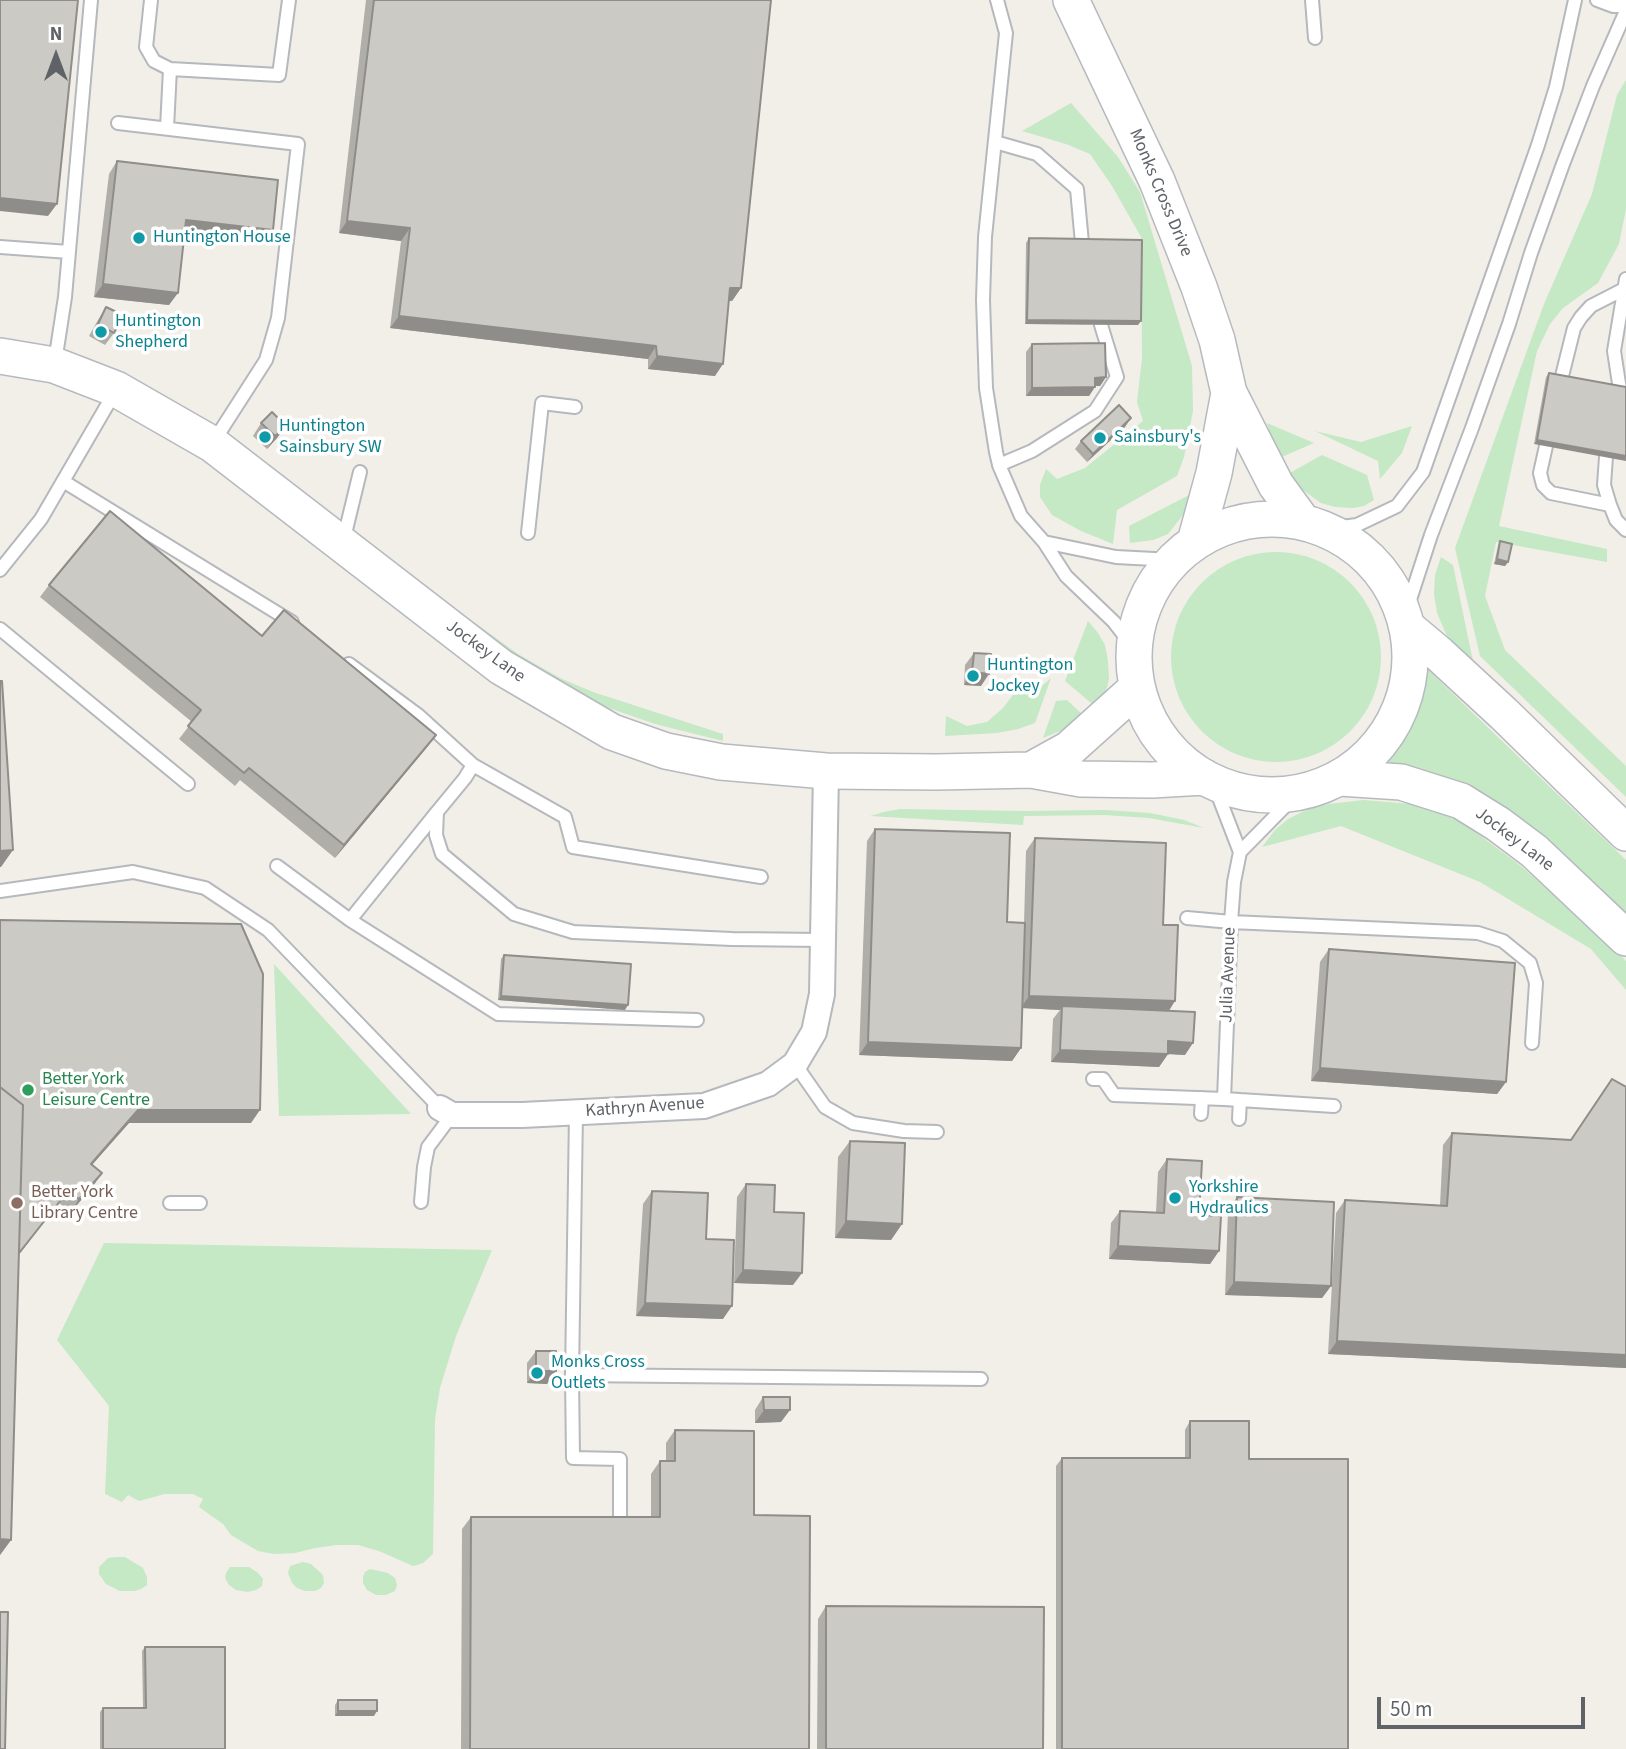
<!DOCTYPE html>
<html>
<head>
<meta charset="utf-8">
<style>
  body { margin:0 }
  #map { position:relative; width:1626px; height:1749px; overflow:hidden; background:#f1efe8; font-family:"Source Sans 3",sans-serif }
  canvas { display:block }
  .north { position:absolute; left:21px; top:21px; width:70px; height:70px; -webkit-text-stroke:5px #fff; paint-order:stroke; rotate:0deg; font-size:19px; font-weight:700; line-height:28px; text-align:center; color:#5f6368 }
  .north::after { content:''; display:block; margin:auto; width:24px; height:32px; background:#5f6368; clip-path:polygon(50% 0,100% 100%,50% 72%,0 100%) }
  .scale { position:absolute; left:1377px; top:1697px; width:208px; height:32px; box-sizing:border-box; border:4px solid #5f6368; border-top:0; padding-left:9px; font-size:21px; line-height:24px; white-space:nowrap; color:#5f6368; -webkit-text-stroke:5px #fff; paint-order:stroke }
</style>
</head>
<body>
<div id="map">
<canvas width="1626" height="1749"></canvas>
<div class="north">N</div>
<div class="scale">50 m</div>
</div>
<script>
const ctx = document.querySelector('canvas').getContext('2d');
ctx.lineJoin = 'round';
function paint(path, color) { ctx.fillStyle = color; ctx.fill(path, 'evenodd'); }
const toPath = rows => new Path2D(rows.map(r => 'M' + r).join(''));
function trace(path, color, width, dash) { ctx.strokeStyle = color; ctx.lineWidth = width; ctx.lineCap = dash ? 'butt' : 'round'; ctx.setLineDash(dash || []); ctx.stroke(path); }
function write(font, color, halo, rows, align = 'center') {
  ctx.font = font + ' "Source Sans 3",sans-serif'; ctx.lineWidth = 7; ctx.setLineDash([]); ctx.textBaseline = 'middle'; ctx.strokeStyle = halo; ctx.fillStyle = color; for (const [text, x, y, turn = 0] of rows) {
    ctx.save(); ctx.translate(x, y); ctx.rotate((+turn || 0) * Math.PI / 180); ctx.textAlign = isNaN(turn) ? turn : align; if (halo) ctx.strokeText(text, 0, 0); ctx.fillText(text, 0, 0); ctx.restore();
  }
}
paint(toPath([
  [1626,80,1626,209,1619,244,1598,283,1563,308,1550,324,1537,351,1499,526,1607,549,1607,562,1496,542,1485,596,1505,650,1626,766,1626,797,1480,656,1455,548,1544,304,1592,194,1617,95],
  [1071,103,1118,157,1140,192,1192,366,1193,411,1184,457,1177,476,1117,510,1113,544,1081,531,1052,515,1040,497,1040,485,1046,469,1057,479,1085,468,1143,421,1137,402,1142,358,1141,237,1112,186,1090,154,1066,144,1022,131],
  [1267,423,1314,443,1277,459],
  [1412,426,1402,453,1380,479,1378,461,1315,431,1361,442],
  [1322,455,1367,475,1374,500,1364,506,1353,508,1335,507,1321,503,1297,486,1286,475],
  [1197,491,1190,506,1168,534,1153,540,1130,543,1129,526],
  '1171 657a105 105 0 1 1 210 0a105 105 0 1 1-210 0Z',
  [1441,557,1453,565,1474,666,1458,652,1446,634,1437,613,1434,594,1435,575],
  [427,588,518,654,560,678,593,692,723,734,723,741,655,724,609,708,568,691,512,660],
  [1088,621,1098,633,1105,645,1108,661,1109,679,1105,695,1097,708,1065,681],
  [1424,666,1626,860,1626,913,1578,868,1511,813,1456,782,1431,773,1379,763,1391,750,1409,721,1416,704],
  [1051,678,1035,723,1018,729,997,733,945,736,946,716,967,726,987,722,1003,708,1013,695,1036,691],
  [1067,700,1085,717,1075,725,1043,738,1056,701],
  [1363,800,1412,804,1435,811,1462,822,1521,866,1608,942,1626,961,1626,990,1591,949,1480,882,1341,826,1262,847,1275,830,1288,819,1302,812,1321,805],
  [900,809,1024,811,1106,810,1150,813,1184,820,1204,828,1149,818,1105,815,1024,816,1023,825,870,816,884,812],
  [274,964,411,1114,279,1116],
  [104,1243,492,1250,456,1336,440,1388,435,1419,433,1554,423,1563,413,1566,379,1551,358,1545,337,1545,315,1548,295,1553,274,1554,258,1551,231,1535,223,1524,199,1507,203,1499,193,1494,165,1494,139,1501,128,1495,122,1502,105,1494,109,1406,57,1340],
  [116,1557,125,1557,143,1568,147,1577,147,1585,141,1589,134,1591,120,1591,106,1584,99,1574,99,1567,108,1558],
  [303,1562,311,1564,323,1575,324,1583,321,1588,315,1591,305,1591,297,1588,292,1583,288,1573,290,1566],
  [230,1567,249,1567,258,1573,263,1579,262,1586,256,1590,248,1592,236,1590,229,1585,225,1578,226,1573],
  [370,1569,388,1573,395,1578,397,1585,395,1591,386,1595,376,1595,367,1590,363,1583,363,1577,365,1572]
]), '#c5e8c5');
const lane = toPath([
  [151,0,146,47,154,61,170,69,279,75,289,0],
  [997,0,1006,33,985,237,983,300,986,388,996,452,999,465,1021,516,1044,542,1066,576,1114,622,1134,648],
  [1312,0,1315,38],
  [1597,0,1613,6,1626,6],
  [118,123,298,144,278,318,266,360,214,441],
  [167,128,170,69],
  [995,142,1037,154,1077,189,1082,243],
  [0,247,69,252],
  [55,362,65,297,91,0],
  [1561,380,1574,328,1581,317,1591,306,1626,288],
  [1620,390,1614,351,1626,279],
  [1546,446,1540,473,1543,485,1551,493,1610,505],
  [1606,457,1604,485,1610,505,1616,520,1626,530],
  [999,465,1032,451,1095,411,1117,377,1101,325],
  [63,481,292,622],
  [1326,529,1357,525,1397,506,1423,472,1538,145,1556,87,1575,0],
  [528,533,542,403,575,407],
  [343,542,360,472],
  [1044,542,1116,557,1173,560],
  [0,570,41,519,116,390],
  [1405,615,1431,535,1472,428,1509,324,1531,253,1563,164,1593,86,1626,11],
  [0,629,188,784],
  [349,664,418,715,473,765,465,778,437,812,436,835,442,854,514,914,573,932,732,939,823,940],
  [473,765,565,817,573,847,761,877],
  [1213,782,1240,852],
  [277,866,350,920,437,812],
  [0,891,133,872,205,888,268,930,440,1108],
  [1187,918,1231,922,1478,933,1503,941,1530,963,1536,983,1532,1043],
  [350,920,498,1014,697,1020],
  [795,1064,825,1107,853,1123,904,1131,937,1132],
  [1093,1079,1103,1079,1114,1095,1224,1099,1334,1106],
  [1224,1099,1231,922,1234,882,1240,852,1298,793],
  [576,1113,572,1375,981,1379],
  [1201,1114,1202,1098],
  [1239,1119,1240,1100],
  [421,1202,424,1167,428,1147,452,1115],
  [170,1203,200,1203],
  [572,1375,573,1458,620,1459,620,1522]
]);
const street = toPath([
  [440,1108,452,1115,522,1115,704,1106,768,1084,795,1064,814,1032,822,994,826,771]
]);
const secondary = toPath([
  [1071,0,1157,181,1199,287,1217,340,1229,393,1276,485,1303,522],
  [0,356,54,365,116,389,212,444,501,667,612,732,666,751,721,762,826,771,937,772,1031,770,1081,779,1152,780,1204,777],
  '1134 657a138 138 0 1 1 276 0a138 138 0 1 1-276 0Z',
  [1195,542,1214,473,1229,393],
  [1408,628,1439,654,1504,714,1626,833],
  [1031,770,1069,749,1137,688],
  [1340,778,1401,782,1461,801,1498,824,1534,851,1626,938]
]);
trace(lane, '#b5b8bc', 16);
trace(street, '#b5b8bc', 28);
trace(secondary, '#b6babf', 38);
trace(lane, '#fff', 12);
trace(street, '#fff', 24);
trace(secondary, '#fff', 35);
paint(toPath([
  [366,0,771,0,741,288,732,301,729,301,715,376,648,369,648,359,390,328,401,241,339,233],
  [117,161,273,230,264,243,185,233,169,305,94,297,109,174],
  [1029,238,1138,325,1025,324,1026,243],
  [106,307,114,333,105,345,89,336,98,320],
  [1032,344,1106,377,1100,386,1095,386,1089,396,1026,396,1026,352],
  [1549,373,1626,387,1534,444,1546,377],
  [261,423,277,438,267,449,253,436],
  [1125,427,1087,462,1075,449,1081,441],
  [1500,541,1508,562,1505,566,1494,564,1498,546],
  [49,585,262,636,436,735,427,747,335,858,240,780,235,786,179,739,192,722,40,597],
  [974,653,981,686,964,685,965,665],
  [875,829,1007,922,1024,923,1026,851,1035,838,1163,925,1169,1011,1185,1055,1168,1054,1159,1067,1051,1062,1053,1019,1060,1010,1022,1008,1021,1048,1012,1061,859,1055,867,841],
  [0,920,251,1123,129,1123,92,1165,102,1173,93,1186,71,1212,59,1203,19,1254,11,1540,0,1555],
  [1329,949,1506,1082,1497,1094,1311,1081,1320,962],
  [504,955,625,1010,498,1000,501,959],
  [1626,1087,1626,1368,1328,1354,1336,1213,1345,1200,1440,1205,1443,1145,1452,1133,1571,1140],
  [850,1141,902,1224,891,1240,835,1238,838,1157],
  [1167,1159,1199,1215,1219,1251,1210,1264,1109,1259,1111,1223,1120,1211,1156,1213,1158,1172],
  [746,1184,774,1212,793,1285,734,1283,737,1197],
  [652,1191,706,1239,723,1319,636,1316,643,1204],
  [1237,1197,1331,1286,1322,1298,1225,1295,1228,1210],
  [536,1351,556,1371,547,1384,527,1383,527,1363],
  [763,1397,781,1422,755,1423,755,1410],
  [1190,1421,1249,1459,1348,1749,1056,1749,1056,1466,1062,1458,1185,1458,1185,1430],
  [675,1430,754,1515,809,1749,461,1749,462,1529,471,1517,651,1517,651,1474,660,1461,666,1461,666,1443],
  [826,1606,1043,1749,817,1749,818,1619],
  [145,1647,225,1749,100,1749,100,1712,103,1708,143,1708,142,1651],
  [338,1700,374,1716,335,1716,335,1705]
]), '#afaea9');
paint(toPath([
  [0,198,57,204,48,216,0,211],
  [186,220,273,230,264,243,178,232],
  [347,221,410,228,401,241,339,233],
  [103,284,178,293,169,305,94,297],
  [730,288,741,288,732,301,721,300],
  [399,316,656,346,648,359,390,328],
  [1027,320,1141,321,1138,325,1025,324],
  [657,356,723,364,715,376,648,369],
  [1106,377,1100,386,1089,386,1095,378],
  [1095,387,1089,396,1026,396,1032,388],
  [1131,418,1125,427,1087,462,1093,454],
  [286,426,277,438,267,449,275,436],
  [1537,440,1626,456,1626,461,1534,444],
  [1497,559,1508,562,1505,566,1494,564],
  [972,672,989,674,981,686,964,685],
  [436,735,427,747,335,858,344,845],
  [13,850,1,867,0,867,0,851],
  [501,996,628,1005,625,1010,498,1000],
  [1029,996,1175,1001,1167,1014,1062,1006,1060,1010,1021,1008],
  [1168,1041,1193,1043,1185,1055,1168,1054,1159,1067,1051,1062,1060,1050],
  [868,1042,1021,1048,1012,1061,859,1055],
  [1320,1068,1506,1082,1497,1094,1311,1081],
  [138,1110,260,1110,251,1123,129,1123,82,1176,91,1164],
  [102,1173,93,1186,71,1212,79,1199],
  [68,1191,59,1203,7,1270,15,1257],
  [846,1221,902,1224,891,1240,835,1238],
  [1118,1246,1219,1251,1210,1264,1109,1259],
  [743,1270,802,1273,793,1285,734,1283],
  [1234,1282,1331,1286,1322,1298,1225,1295],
  [645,1303,732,1306,723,1319,636,1316],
  [1337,1341,1626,1355,1626,1368,1328,1354],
  [536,1371,556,1371,547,1384,527,1383],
  [764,1410,790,1410,781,1422,755,1423],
  [0,1539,11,1540,0,1555],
  [338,1711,377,1711,374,1716,335,1716]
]), '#8f8d8a');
const building = toPath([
  [0,0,78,0,57,204,0,198,0,0],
  [374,0,771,0,741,288,730,288,723,364,657,356,656,346,399,316,410,228,347,221,374,0],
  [117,161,278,180,273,230,186,220,178,293,103,284,117,161],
  [1029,238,1142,240,1141,321,1027,320,1029,238],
  [106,307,123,315,114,333,98,324,106,307],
  [1105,343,1106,377,1095,378,1095,387,1032,388,1032,344,1105,343],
  [1549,373,1626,387,1626,456,1537,440,1549,373],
  [1119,405,1131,418,1093,454,1081,441,1119,405],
  [272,412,286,426,275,436,261,423,272,412],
  [110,511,262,636,284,610,436,735,344,845,249,768,244,773,188,726,201,710,49,585,110,511],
  [1500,541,1512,544,1508,562,1497,559,1500,541],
  [974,653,991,654,989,674,972,672,974,653],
  [0,681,2,681,13,850,0,851,0,681],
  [875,829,1010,833,1007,922,1025,923,1021,1048,868,1042,875,829],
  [1035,838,1166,843,1163,925,1178,925,1175,1001,1029,996,1035,838],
  [0,920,241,924,263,974,260,1110,138,1110,91,1164,102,1173,79,1199,68,1191,19,1253,23,1105,0,1087,0,920],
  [1329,949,1515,963,1506,1082,1320,1068,1329,949],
  [504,955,631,964,628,1005,501,996,504,955],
  [1062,1006,1195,1012,1193,1043,1168,1041,1168,1054,1060,1050,1062,1006],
  [1612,1079,1626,1087,1626,1355,1337,1341,1345,1200,1447,1206,1452,1133,1571,1140,1612,1079],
  [0,1087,23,1105,11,1540,0,1539,0,1087],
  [850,1141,905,1143,902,1224,846,1221,850,1141],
  [1167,1159,1202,1161,1199,1215,1221,1216,1219,1251,1118,1246,1120,1211,1164,1213,1167,1159],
  [746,1184,775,1185,774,1212,804,1213,802,1273,743,1270,746,1184],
  [652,1191,708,1193,706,1239,734,1240,732,1306,645,1303,652,1191],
  [1237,1197,1334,1202,1331,1286,1234,1282,1237,1197],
  [536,1351,556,1351,556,1371,536,1371,536,1351],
  [763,1397,790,1397,790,1410,764,1410,763,1397],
  [1190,1421,1249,1421,1249,1459,1348,1459,1348,1749,1062,1749,1062,1458,1190,1458,1190,1421],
  [675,1430,754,1431,754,1515,810,1516,809,1749,470,1749,471,1517,660,1517,660,1461,675,1461,675,1430],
  [826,1606,1044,1607,1043,1749,826,1749,826,1606],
  [0,1612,8,1612,5,1749,0,1749,0,1612],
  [145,1647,225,1647,225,1749,103,1749,103,1708,146,1708,145,1647],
  [338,1700,377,1700,377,1711,338,1711,338,1700]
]);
paint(building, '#cccac5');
trace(building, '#8f8d8a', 2);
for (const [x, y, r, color] of [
  [139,238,7,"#0f9aa8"],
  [101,332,7,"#0f9aa8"],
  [265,437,7,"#0f9aa8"],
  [1100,438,7,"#0f9aa8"],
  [973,676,7,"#0f9aa8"],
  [28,1090,7,"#2e9e5b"],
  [1175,1198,7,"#0f9aa8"],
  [17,1203,7,"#8d6e63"],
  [537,1373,7,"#0f9aa8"]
]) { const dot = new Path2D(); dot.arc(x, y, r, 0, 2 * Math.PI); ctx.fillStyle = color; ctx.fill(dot); trace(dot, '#fff', 2.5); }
write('18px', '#5f6368', '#fff', [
  ["Monks Cross Drive",1160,193,67],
  ["Jockey Lane",485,652,36],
  ["Jockey Lane",1514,840,37],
  ["Julia Avenue",1229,975,-88],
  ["Kathryn Avenue",645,1108,-4]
]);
write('18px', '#0d838f', '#fff', [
  ["Huntington House",153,238],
  ["Huntington",115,322],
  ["Shepherd",115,343],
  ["Huntington",279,427],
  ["Sainsbury SW",279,448],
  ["Sainsbury's",1114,438],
  ["Huntington",987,666],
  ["Jockey",987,687],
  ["Yorkshire",1189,1188],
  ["Hydraulics",1189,1209],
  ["Monks Cross",551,1363],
  ["Outlets",551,1384]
], 'left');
write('18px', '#27864d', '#fff', [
  ["Better York",42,1080],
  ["Leisure Centre",42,1101]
], 'left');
write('18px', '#785e54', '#fff', [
  ["Better York",31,1193],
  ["Library Centre",31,1214]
], 'left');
</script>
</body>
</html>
